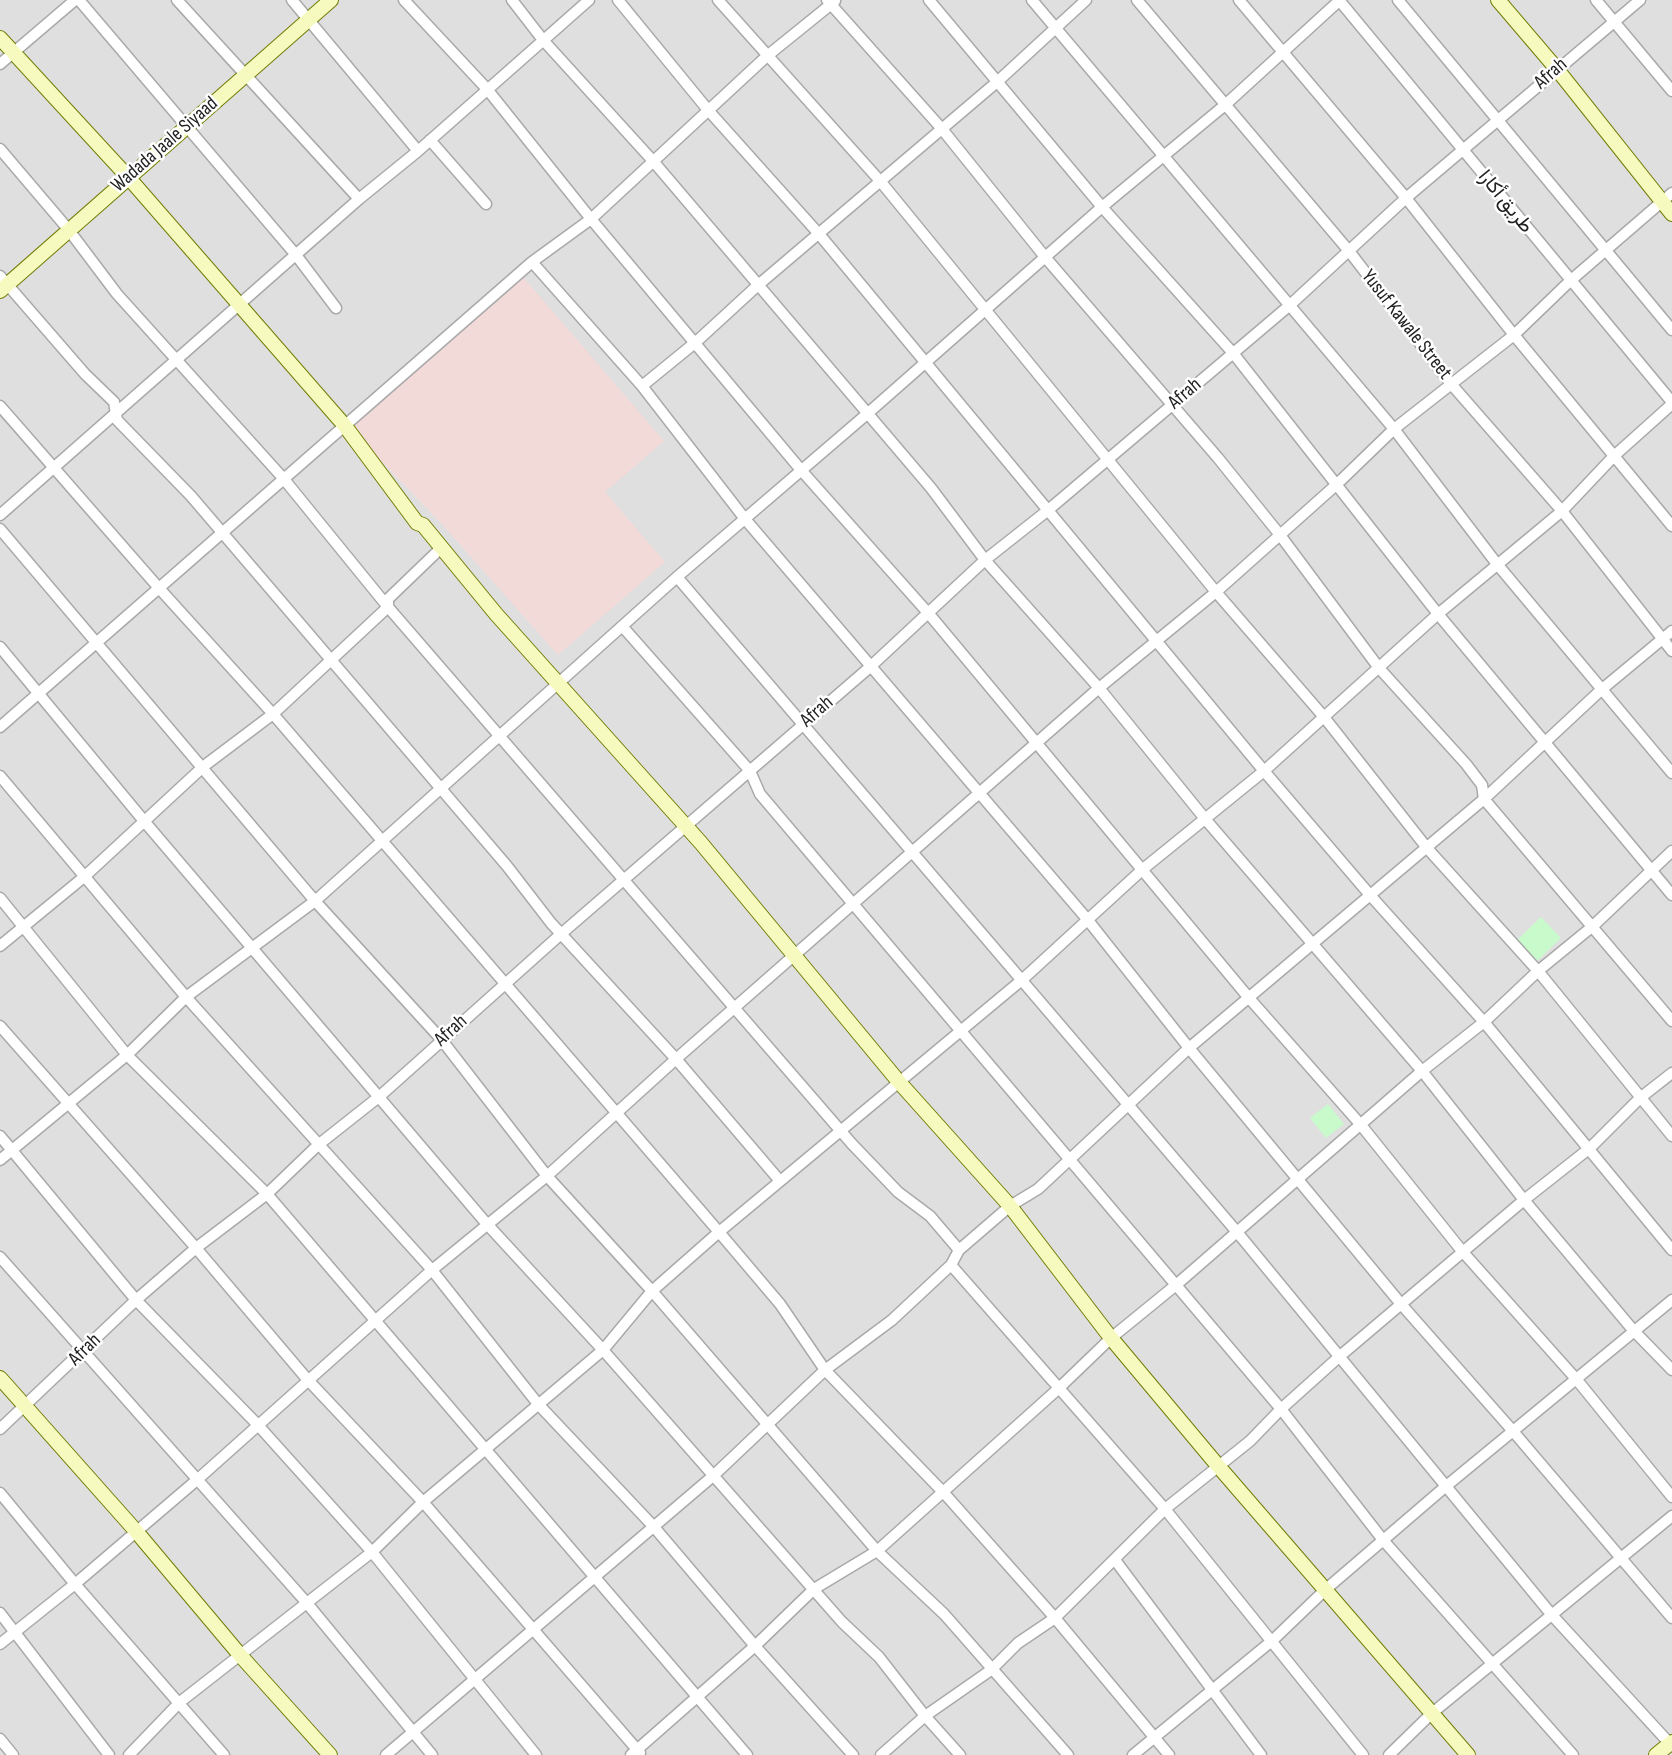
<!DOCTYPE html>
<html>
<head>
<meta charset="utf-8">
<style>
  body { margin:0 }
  canvas { display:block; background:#f2efe9 }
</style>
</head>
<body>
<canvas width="1672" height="1755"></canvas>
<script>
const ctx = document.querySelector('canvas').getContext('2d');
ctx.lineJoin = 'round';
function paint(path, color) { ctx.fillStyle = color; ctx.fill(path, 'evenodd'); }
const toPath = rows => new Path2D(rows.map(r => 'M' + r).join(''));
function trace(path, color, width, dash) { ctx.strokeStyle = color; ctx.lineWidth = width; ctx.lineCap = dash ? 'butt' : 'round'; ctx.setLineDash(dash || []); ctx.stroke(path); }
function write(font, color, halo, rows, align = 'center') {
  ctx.font = font + ' "Sofia Sans Condensed",Vazirmatn,sans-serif'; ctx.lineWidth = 5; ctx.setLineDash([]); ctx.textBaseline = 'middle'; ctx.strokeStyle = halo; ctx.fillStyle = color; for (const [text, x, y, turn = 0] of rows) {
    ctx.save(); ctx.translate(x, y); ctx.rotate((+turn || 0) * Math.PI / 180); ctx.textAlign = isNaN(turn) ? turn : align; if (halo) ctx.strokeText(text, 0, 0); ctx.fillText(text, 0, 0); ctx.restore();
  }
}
paint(toPath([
  [0,0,1672,0,1672,1755,0,1755],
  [348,426,664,562,440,522]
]), '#e0dfdf');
paint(toPath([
  [523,277,664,441,605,492,665,562,558,655,440,522,348,426]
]), '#f2dad9');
paint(toPath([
  [1541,917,1561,938,1536,962,1516,941],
  [1328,1104,1344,1124,1326,1138,1310,1118]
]), '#c8facc');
const street = toPath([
  [79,0,296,255,336,308],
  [177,0,359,199],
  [292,0,418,151],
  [404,0,487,89,591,219,801,470,929,614,1249,998,1361,1125,1462,1251,1577,1380,1672,1497],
  [512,0,543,40,653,161,931,488,985,560,1099,688,1206,820,1422,1071,1524,1200,1633,1330,1672,1370],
  [618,0,708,110,819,234,1264,771,1370,895,1484,1022,1672,1250],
  [718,0,881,182,1216,592,1324,717,1427,848,1538,971,1672,1136],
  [827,0,942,129,1045,257,1218,458,1280,535,1379,668,1466,764,1482,785,1484,799,1672,1021],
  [929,0,1102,207,1233,353,1438,614,1672,895],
  [1032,0,1394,429,1497,564,1672,773],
  [1137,0,1349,251,1452,385,1562,511,1672,651],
  [1239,0,1406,198,1514,335,1672,526],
  [1339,0,1672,402],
  [1398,0,1672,330],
  [1596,0,1672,91],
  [0,64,75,0],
  [430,140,486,204],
  [0,149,68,229,117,294,283,478,388,607,852,1144,898,1192,930,1216,959,1250],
  [532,262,642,386,745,519,1087,919,1189,1048,1401,1304,1512,1430,1672,1618],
  [0,276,85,374,114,402,117,420,191,496,507,866,551,923,676,1059,780,1181],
  [642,386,696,342,757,286,997,82,1086,0],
  [0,406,158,587,273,714,719,1232,780,1304,825,1370,944,1493,1055,1618,1169,1755],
  [0,515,359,199,418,151,589,0],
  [0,529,315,901,441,1039,547,1176,652,1291,877,1551,944,1614,1068,1755],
  [677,577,1237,1232,1551,1614,1672,1746],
  [622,626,750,771,760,794,1281,1409,1383,1540,1573,1755],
  [0,647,144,821,486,1223,603,1350,842,1622,879,1657,925,1716,960,1755],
  [0,727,532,262,591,219,767,56,835,1],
  [0,776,186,997,432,1270,538,1404,654,1527,755,1646,853,1755],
  [0,898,127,1055,267,1194,747,1755],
  [0,946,84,877,204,766,273,714,388,607,388,599,441,548],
  [0,1026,196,1248,307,1379,423,1502,640,1753],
  [0,1136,136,1300,257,1424,372,1552,536,1755],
  [0,1160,127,1055,186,997,315,901,677,577,867,414,1102,207,1225,105,1340,0],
  [0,1257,306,1602,432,1755],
  [951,1265,1165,1509,1363,1755],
  [0,1429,136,1300,196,1248,267,1194,318,1145,380,1096,561,934,870,667,985,560,1047,511,1290,305,1406,198,1640,0],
  [0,1493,75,1584,224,1755],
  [1115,1560,1261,1755],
  [0,1613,109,1755],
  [0,1644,75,1584,198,1479,432,1270,547,1176,676,1059,1099,688,1216,592,1336,485,1394,429,1514,335,1570,281,1672,193],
  [0,1739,13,1755],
  [129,1755,180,1702,372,1552,423,1502,603,1350,652,1291,719,1232,1023,979,1143,869,1264,771,1438,614,1562,511,1614,456,1672,404],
  [386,1755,713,1476,825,1370,892,1320,951,1265,959,1250,1010,1206,1038,1189,1189,1048,1484,799,1601,690,1672,631],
  [631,1755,755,1646,814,1589,877,1551,1058,1389,1111,1338,1176,1285,1422,1071,1484,1022,1538,971,1593,926,1672,851],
  [881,1755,925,1716,991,1670,1018,1643,1055,1618,1165,1509,1250,1441,1281,1409,1340,1356,1524,1200,1590,1148,1640,1098,1672,1073],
  [1133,1755,1273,1640,1325,1590,1445,1487,1672,1300],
  [1389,1755,1431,1714,1672,1516]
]);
const secondary = toPath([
  [1498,0,1556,68,1672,214],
  [0,38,128,177,345,426,417,523,423,525,496,614,701,843,899,1082,1010,1206,1111,1338,1219,1467,1468,1755],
  [0,291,331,0],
  [0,1378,135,1530,240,1655,330,1755],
  [1656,1755,1672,1742]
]);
trace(street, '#a9a9a9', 13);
trace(secondary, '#707d05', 16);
trace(street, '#fff', 10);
trace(secondary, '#f7fabf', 14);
write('20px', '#222', '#fff', [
  ["Afrah",1551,74,-41],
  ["Wadada Jaale Siyaad",165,145,-41],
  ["طريق أكارا",1505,202,51],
  ["Yusuf Kawale Street",1406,325,52],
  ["Afrah",1185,394,-40],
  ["Afrah",817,712,-41],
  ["Afrah",451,1031,-42],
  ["Afrah",85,1350,-44]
]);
</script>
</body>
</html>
